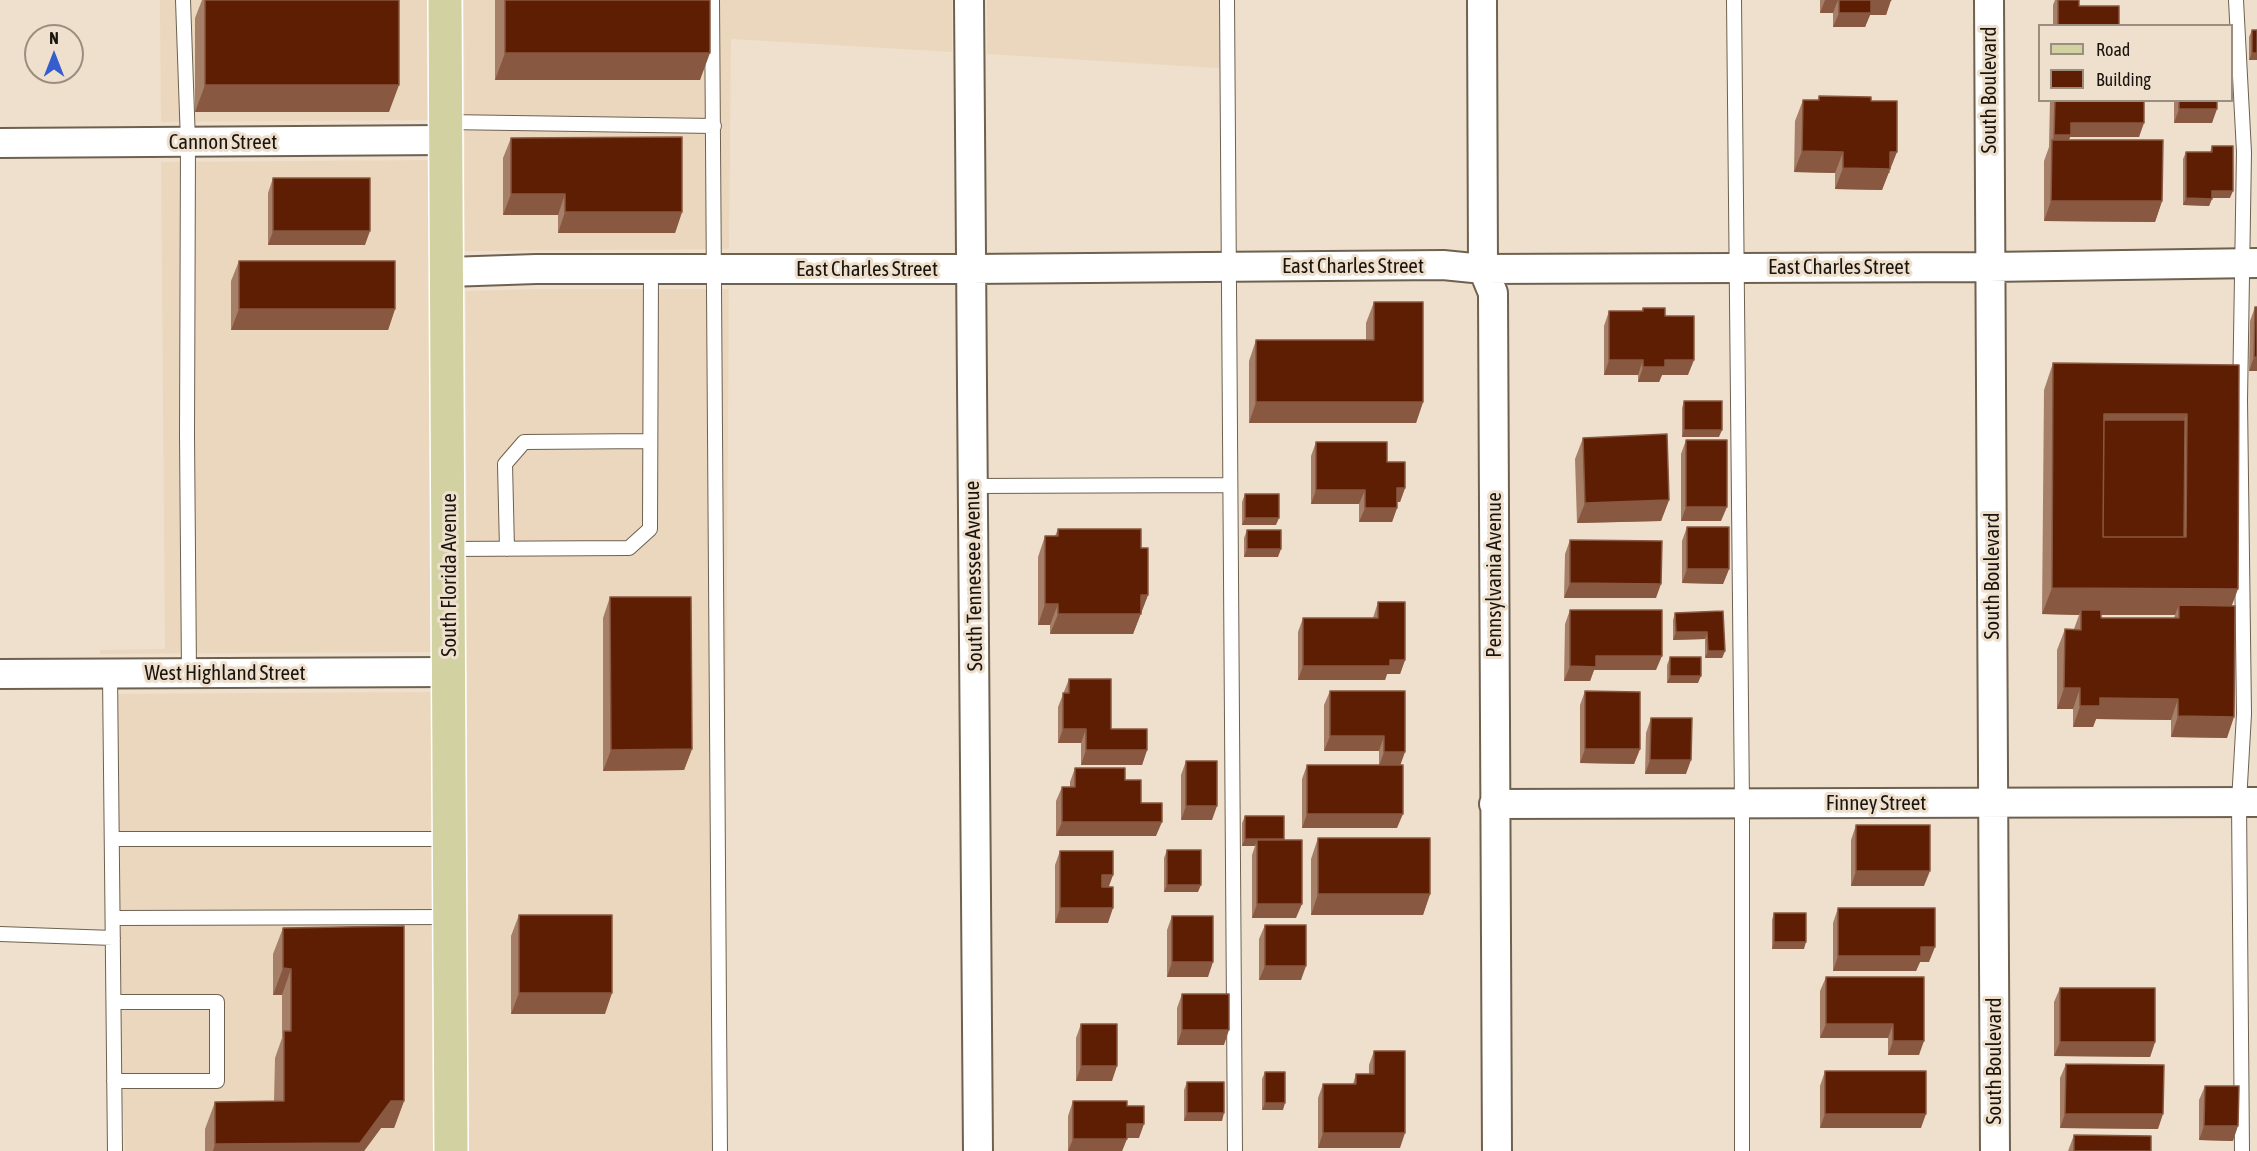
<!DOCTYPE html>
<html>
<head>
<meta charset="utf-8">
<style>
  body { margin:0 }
  #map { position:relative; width:2257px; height:1151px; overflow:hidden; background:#efe0cd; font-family:"Asap Condensed",sans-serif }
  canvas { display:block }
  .legend { position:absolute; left:2038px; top:24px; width:195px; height:78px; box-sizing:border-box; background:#efe0cd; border:2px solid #998e80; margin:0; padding:8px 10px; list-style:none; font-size:18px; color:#19140d }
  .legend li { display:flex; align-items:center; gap:12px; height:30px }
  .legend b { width:30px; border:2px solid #998e80 }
  .north { position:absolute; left:24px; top:24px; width:60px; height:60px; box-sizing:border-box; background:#efe0cd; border:2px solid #998e80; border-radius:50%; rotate:0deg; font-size:16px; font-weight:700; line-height:24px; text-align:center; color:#19140d }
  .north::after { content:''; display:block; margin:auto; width:21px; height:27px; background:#365dce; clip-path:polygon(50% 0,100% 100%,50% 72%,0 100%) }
</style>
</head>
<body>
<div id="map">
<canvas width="2257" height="1151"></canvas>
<ul class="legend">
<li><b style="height:8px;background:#d2d1a2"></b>Road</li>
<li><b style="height:16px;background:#5d1e03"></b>Building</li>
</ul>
<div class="north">N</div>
</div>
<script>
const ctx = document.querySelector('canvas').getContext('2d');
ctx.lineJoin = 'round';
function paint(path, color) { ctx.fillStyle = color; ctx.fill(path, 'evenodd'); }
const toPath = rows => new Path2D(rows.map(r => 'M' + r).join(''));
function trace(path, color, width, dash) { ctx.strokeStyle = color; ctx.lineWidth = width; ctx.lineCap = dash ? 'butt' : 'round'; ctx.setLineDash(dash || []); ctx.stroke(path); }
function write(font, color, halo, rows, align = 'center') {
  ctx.font = font + ' "Asap Condensed",sans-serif'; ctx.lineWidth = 6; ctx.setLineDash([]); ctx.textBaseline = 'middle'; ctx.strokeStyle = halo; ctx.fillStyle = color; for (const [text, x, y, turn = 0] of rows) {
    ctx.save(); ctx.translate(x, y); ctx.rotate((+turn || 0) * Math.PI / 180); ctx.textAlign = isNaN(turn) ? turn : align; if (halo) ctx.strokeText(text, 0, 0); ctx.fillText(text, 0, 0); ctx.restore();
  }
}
paint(toPath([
  [160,0,428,0,428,120,161,122],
  [464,0,952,0,952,52,731,39,729,249,465,251],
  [987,0,1235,0,1233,69,987,54],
  [429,160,432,652,100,654,100,650,165,649,161,162],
  [536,289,729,289,723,1151,468,1151,466,291],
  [432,692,433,1151,125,1151,102,694]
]), '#ebd7bd');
const service = toPath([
  [183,0,188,142,187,435,189,673],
  [712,0,720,1151],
  [1227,0,1235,1151],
  [1734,0,1742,803,1742,1151],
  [2236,0,2244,152,2240,400,2244,714,2239,802,2242,1151],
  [446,122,714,126],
  [973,486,1230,485],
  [449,549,629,548,650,529,651,269],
  [507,549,505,464,524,442,650,441],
  [110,674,115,1151],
  [112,839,450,839],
  [113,918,450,917],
  [0,934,113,938],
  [114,1002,217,1002,217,1081,114,1081]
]);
const minor = toPath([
  [969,0,978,1151],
  [1482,0,1483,269,1493,293,1497,1151],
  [1989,0,1995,1151],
  [0,143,446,140],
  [448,272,536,269,970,269,1443,265,1483,269,1990,267,2257,263],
  [0,674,450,672],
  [1494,804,2257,802]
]);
const primary = toPath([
  [445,0,451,1151]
]);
trace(service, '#6e6150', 16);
trace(minor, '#6e6150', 32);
trace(primary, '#fff', 36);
trace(service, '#fff', 14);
trace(minor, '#fff', 28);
trace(primary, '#d2d1a2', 33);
paint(toPath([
  [202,0,399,0,389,112,195,112,195,18],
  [495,0,710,0,700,80,495,80],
  [1820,0,1891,0,1886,15,1870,15,1865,27,1833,27,1833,13,1820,13],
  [2055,0,2079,0,2079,6,2119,26,2053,26,2053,5],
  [2252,30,2257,60,2249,60,2249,37],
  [1819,96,1871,101,1890,173,1888,173,1882,190,1835,189,1835,173,1794,172,1795,121,1803,100,1818,100],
  [2050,100,2144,100,2139,137,2070,137,2069,140,2162,201,2155,222,2044,221,2044,161,2049,147],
  [2174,100,2217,100,2212,123,2174,123],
  [511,138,682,212,675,233,558,233,558,215,503,215,503,158],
  [2212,146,2230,198,2212,198,2209,206,2183,205,2183,159,2186,152,2210,152],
  [273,178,365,245,268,245,268,193],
  [239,261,395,309,388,330,231,330,231,281],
  [1374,302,1423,402,1416,423,1249,423,1249,361,1256,340,1366,340,1366,323],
  [2255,307,2257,371,2249,371,2250,321],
  [1643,308,1665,316,1688,375,1662,375,1659,382,1638,382,1638,375,1604,375,1604,326,1609,311,1642,311],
  [2053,363,2239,365,2227,738,2171,737,2171,720,2096,719,2093,727,2073,727,2073,709,2057,709,2057,650,2065,629,2074,629,2079,615,2042,614,2044,390],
  [2101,615,2175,615,2174,618,2101,618],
  [1684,401,1719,437,1682,437,1682,408],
  [1583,438,1669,500,1661,521,1577,523,1575,459],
  [1686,440,1721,521,1681,521,1681,454],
  [1316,442,1387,462,1405,488,1400,502,1397,502,1397,508,1392,522,1359,522,1359,504,1311,504,1311,456],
  [1245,494,1276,525,1242,525,1242,502],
  [1687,527,1729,569,1723,584,1682,583,1682,541],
  [1058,529,1141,548,1148,595,1133,634,1050,634,1050,625,1038,625,1038,557,1045,536,1055,536],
  [1247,530,1278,557,1244,557,1244,538],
  [1570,540,1656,598,1564,598,1565,554],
  [610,597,692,749,684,770,603,771,603,618],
  [1378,602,1405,660,1400,674,1387,674,1385,680,1298,680,1298,632,1303,618,1373,618],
  [1570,610,1656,670,1594,670,1590,681,1564,681,1565,624],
  [1723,611,1725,651,1722,658,1705,658,1705,639,1673,640,1673,620,1675,613],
  [1670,657,1698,683,1667,683,1667,665],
  [1069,679,1111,729,1147,750,1142,765,1081,765,1081,743,1058,743,1058,707],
  [1330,691,1405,691,1397,828,1302,828,1302,779,1307,765,1379,765,1379,751,1324,751,1324,705],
  [1585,691,1640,749,1634,764,1580,763,1580,705],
  [1651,718,1686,774,1645,774,1646,733],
  [1186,761,1212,820,1181,820,1181,775],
  [1075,768,1141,803,1156,836,1056,836,1056,801,1062,787,1070,787,1070,782],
  [1245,816,1284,839,1284,840,1296,918,1252,918,1252,855,1255,846,1242,846,1242,823],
  [1856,825,1924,886,1851,886,1851,840],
  [1318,838,1430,894,1423,915,1311,915,1311,859],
  [1167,850,1198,892,1164,892,1164,858],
  [1060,851,1113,875,1108,887,1108,923,1055,923,1055,865],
  [1838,908,1929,962,1920,962,1916,971,1833,971,1833,923],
  [1774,913,1804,949,1772,949,1772,920],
  [519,915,605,1014,511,1014,511,936],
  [1172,916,1208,977,1167,977,1167,930],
  [1265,925,1301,980,1259,980,1259,939],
  [283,928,404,1101,394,1128,381,1128,364,1151,205,1151,205,1129,215,1102,274,1101,275,1058,282,1038,282,995,273,995,273,954],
  [1826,977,1924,977,1919,1055,1888,1055,1888,1038,1820,1038,1820,991],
  [2060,988,2155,1042,2150,1057,2054,1056,2054,1002],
  [1182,994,1224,1045,1177,1045,1177,1008],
  [1081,1024,1112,1081,1076,1081,1076,1038],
  [1374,1051,1400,1148,1318,1148,1318,1098,1323,1084,1353,1084,1356,1074,1369,1074,1369,1065],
  [2066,1064,2158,1129,2060,1128,2060,1078],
  [1825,1071,1921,1128,1820,1128,1820,1086],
  [1265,1072,1283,1110,1262,1110,1262,1079],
  [1187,1082,1222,1121,1184,1121,1184,1090],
  [2205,1086,2233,1141,2199,1140,2199,1100],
  [1073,1101,1127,1106,1139,1138,1127,1138,1122,1151,1068,1151,1068,1116],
  [2074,1135,2151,1151,2068,1151]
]), '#a67f68');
paint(toPath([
  [1825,0,1838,0,1833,13,1820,13],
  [1871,0,1891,0,1886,15,1870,15,1865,27,1833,27,1839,13],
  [505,53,710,53,700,80,495,80],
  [2252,53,2257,53,2257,60,2249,60],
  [205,85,399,85,389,112,195,112],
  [2179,109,2217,109,2212,123,2174,123],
  [2071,123,2144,123,2139,137,2070,137,2065,149,2052,142,2054,135],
  [1802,151,1843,152,1835,173,1794,172],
  [1890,152,1897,152,1882,190,1835,189,1843,168],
  [2212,191,2233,191,2230,198,2209,198],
  [511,194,565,194,558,215,503,215],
  [2186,198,2212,199,2209,206,2183,205],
  [2051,201,2162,201,2155,222,2044,221],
  [565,212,682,212,675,233,558,233],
  [273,231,370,231,365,245,268,245],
  [239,309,395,309,388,330,231,330],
  [2254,357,2257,357,2257,371,2249,371],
  [1609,360,1643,360,1638,375,1604,375],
  [1665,360,1694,360,1688,375,1662,375,1659,382,1638,382,1643,367],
  [1256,402,1423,402,1416,423,1249,423],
  [2104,414,2187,414,2177,441,2101,420],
  [1684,430,1722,430,1719,437,1682,437],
  [1397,488,1405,488,1400,502,1392,502],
  [1316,490,1365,490,1359,504,1311,504],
  [1669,500,1661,521,1577,523,1585,503],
  [1686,507,1727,507,1721,521,1681,521],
  [1365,508,1397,508,1392,522,1359,522],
  [1245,518,1279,518,1276,525,1242,525],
  [1247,549,1281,549,1278,557,1244,557],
  [1687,569,1729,569,1723,584,1682,583],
  [1570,583,1661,584,1656,598,1564,598],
  [2052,588,2238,589,2228,616,2179,605,2175,615,2081,615,2081,610,2079,615,2042,614],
  [1141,595,1148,595,1133,634,1050,634,1058,614],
  [1045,604,1058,604,1050,625,1038,625],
  [1676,632,1707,632,1705,639,1673,640],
  [1708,651,1725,651,1722,658,1705,658],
  [1596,656,1662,656,1656,670,1594,670,1590,681,1564,681,1570,666],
  [1390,660,1405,660,1400,674,1387,674,1385,680,1298,680,1303,666],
  [1670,676,1701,676,1698,683,1667,683],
  [2064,688,2080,688,2073,709,2057,709],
  [2100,698,2178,699,2171,720,2096,719,2093,727,2073,727,2080,706],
  [2178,716,2234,717,2227,738,2171,737],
  [1063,729,1086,729,1081,743,1058,743],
  [1330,736,1384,736,1379,751,1324,751],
  [692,749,684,770,603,771,611,750],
  [1585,749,1640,749,1634,764,1580,763],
  [1086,750,1147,750,1142,765,1081,765],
  [1384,752,1405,752,1400,766,1379,766],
  [1650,760,1691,760,1686,774,1645,774],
  [1186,806,1217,806,1212,820,1181,820],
  [1307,814,1403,814,1397,828,1302,828],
  [1062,822,1162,822,1156,836,1056,836],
  [1245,839,1284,839,1282,846,1257,840,1255,846,1242,846],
  [1856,871,1930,871,1924,886,1851,886],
  [1102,875,1113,875,1108,889,1096,889],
  [1167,885,1201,885,1198,892,1164,892],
  [1318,894,1430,894,1423,915,1311,915],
  [1257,904,1302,904,1296,918,1252,918],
  [1060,908,1113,908,1108,923,1055,923],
  [1774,942,1806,942,1804,949,1772,949],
  [1921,947,1935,947,1929,962,1920,962,1916,971,1833,971,1838,956],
  [1172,962,1213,962,1208,977,1167,977],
  [1265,966,1306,966,1301,980,1259,980],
  [283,968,291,969,282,995,273,995],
  [519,993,612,993,605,1014,511,1014],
  [1826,1024,1893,1024,1888,1038,1820,1038],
  [1182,1030,1229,1030,1224,1045,1177,1045],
  [1893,1041,1924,1041,1919,1055,1888,1055],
  [2060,1042,2155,1042,2150,1057,2054,1056],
  [1081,1066,1117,1066,1112,1081,1076,1081],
  [391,1101,404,1101,394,1128,381,1128,364,1151,213,1151,215,1144],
  [1265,1103,1285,1103,1283,1110,1262,1110],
  [1187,1113,1224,1113,1222,1121,1184,1121],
  [1825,1114,1926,1114,1921,1128,1820,1128],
  [2065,1114,2163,1114,2158,1129,2060,1128],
  [1127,1124,1144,1124,1139,1138,1121,1138],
  [2204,1126,2238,1126,2233,1141,2199,1140],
  [1323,1133,1405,1133,1400,1148,1318,1148],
  [1073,1139,1127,1139,1122,1151,1068,1151]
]), '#895840');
const building = toPath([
  [205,0,399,0,399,85,205,85,205,0],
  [505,0,710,0,710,53,505,53,505,0],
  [1839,0,1891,0,1871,0,1871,13,1839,13,1839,0],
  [2058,0,2079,0,2079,6,2119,6,2119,26,2058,26,2058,0],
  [2252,30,2257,30,2257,53,2252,53,2252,30],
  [1819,96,1871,97,1871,101,1897,101,1897,152,1890,152,1890,169,1843,168,1843,152,1802,151,1803,100,1819,100,1819,96],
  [2055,100,2144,100,2144,123,2071,123,2071,135,2054,135,2055,100],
  [2179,100,2217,100,2217,109,2179,109,2179,100],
  [682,137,682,212,565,212,565,194,511,194,511,138,682,137],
  [2052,140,2163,140,2162,201,2051,201,2052,140],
  [2212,146,2233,146,2233,191,2212,191,2212,199,2186,198,2186,152,2212,152,2212,146],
  [273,178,370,178,370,231,273,231,273,178],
  [239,261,395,261,395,309,239,309,239,261],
  [1374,302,1423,302,1423,402,1256,402,1256,340,1374,340,1374,302],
  [2255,307,2257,307,2257,357,2254,357,2255,307],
  [1643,308,1665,308,1665,316,1694,316,1694,360,1665,360,1665,367,1643,367,1643,360,1609,360,1609,311,1643,311,1643,308],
  [2053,363,2239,365,2238,589,2052,588,2053,363],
  [2104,414,2187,414,2186,537,2103,537,2104,414],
  [1684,401,1722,401,1722,430,1684,430,1684,401],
  [2104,420,2185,420,2184,537,2103,537,2104,420],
  [1667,434,1669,500,1585,503,1583,438,1667,434],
  [1686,440,1727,440,1727,507,1686,507,1686,440],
  [1316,442,1387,442,1387,462,1405,462,1405,488,1397,488,1397,508,1365,508,1365,490,1316,490,1316,442],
  [1245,494,1279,494,1279,518,1245,518,1245,494],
  [1687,527,1729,527,1729,569,1687,569,1687,527],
  [1058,529,1141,529,1141,548,1148,548,1148,595,1141,595,1141,614,1058,614,1058,604,1045,604,1045,536,1058,536,1058,529],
  [1247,530,1281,530,1281,549,1247,549,1247,530],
  [1570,540,1662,541,1661,584,1570,583,1570,540],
  [610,597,691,597,692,749,611,750,610,597],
  [1378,602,1405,602,1405,660,1390,660,1390,666,1303,666,1303,618,1378,618,1378,602],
  [2179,605,2235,606,2234,717,2178,716,2178,699,2100,698,2100,706,2080,706,2080,688,2064,688,2065,629,2081,630,2081,610,2101,610,2101,618,2179,618,2179,605],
  [1570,610,1662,610,1662,656,1596,656,1596,667,1570,666,1570,610],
  [1723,611,1725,651,1708,651,1707,632,1676,632,1675,613,1723,611],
  [1670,657,1701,657,1701,676,1670,676,1670,657],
  [1069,679,1111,679,1111,729,1147,729,1147,750,1086,750,1086,729,1063,729,1063,693,1069,693,1069,679],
  [1330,691,1405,691,1405,752,1384,752,1384,736,1330,736,1330,691],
  [1585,691,1640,692,1640,749,1585,749,1585,691],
  [1651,718,1692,718,1691,760,1650,760,1651,718],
  [1186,761,1217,761,1217,806,1186,806,1186,761],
  [1307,765,1403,765,1403,814,1307,814,1307,765],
  [1075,768,1125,768,1125,780,1141,780,1141,803,1162,803,1162,822,1062,822,1062,787,1075,787,1075,768],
  [1245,816,1284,816,1284,839,1245,839,1245,816],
  [1856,825,1930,825,1930,871,1856,871,1856,825],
  [1318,838,1430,838,1430,894,1318,894,1318,838],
  [1257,840,1302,840,1302,904,1257,904,1257,840],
  [1167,850,1201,850,1201,885,1167,885,1167,850],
  [1060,851,1113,851,1113,875,1102,875,1102,887,1113,887,1113,908,1060,908,1060,851],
  [1838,908,1935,908,1935,947,1921,947,1921,956,1838,956,1838,908],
  [1774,913,1806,913,1806,942,1774,942,1774,913],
  [519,915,612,915,612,993,519,993,519,915],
  [1172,916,1213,916,1213,962,1172,962,1172,916],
  [1265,925,1306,925,1306,966,1265,966,1265,925],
  [404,926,404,1101,391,1101,360,1143,215,1144,215,1102,284,1101,284,1031,291,1031,291,969,283,968,283,928,404,926],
  [1826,977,1924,977,1924,1041,1893,1041,1893,1024,1826,1024,1826,977],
  [2060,988,2155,988,2155,1042,2060,1042,2060,988],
  [1182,994,1229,994,1229,1030,1182,1030,1182,994],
  [1081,1024,1117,1024,1117,1066,1081,1066,1081,1024],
  [1374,1051,1405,1051,1405,1133,1323,1133,1323,1084,1356,1084,1356,1074,1374,1074,1374,1051],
  [2066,1064,2164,1065,2163,1114,2065,1114,2066,1064],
  [1825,1071,1926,1071,1926,1114,1825,1114,1825,1071],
  [1265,1072,1285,1072,1285,1103,1265,1103,1265,1072],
  [1187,1082,1224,1082,1224,1113,1187,1113,1187,1082],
  [2205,1086,2239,1086,2238,1126,2204,1126,2205,1086],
  [1073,1101,1127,1101,1127,1106,1144,1106,1144,1124,1127,1124,1127,1139,1073,1139,1073,1101],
  [2074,1135,2151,1136,2151,1151,2074,1151,2074,1135]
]);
paint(building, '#5d1e03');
trace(building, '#895840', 1.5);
write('21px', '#19140d', '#efe0cd', [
  ["South Boulevard",1989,90,-90],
  ["Cannon Street",223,142],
  ["East Charles Street",1353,266],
  ["East Charles Street",1839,267],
  ["East Charles Street",867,269],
  ["South Florida Avenue",449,575,-90],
  ["Pennsylvania Avenue",1494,575,-90],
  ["South Tennessee Avenue",974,576,-91],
  ["South Boulevard",1992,576,-90],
  ["West Highland Street",225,673],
  ["Finney Street",1876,803],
  ["South Boulevard",1994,1061,-90]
]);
</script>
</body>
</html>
